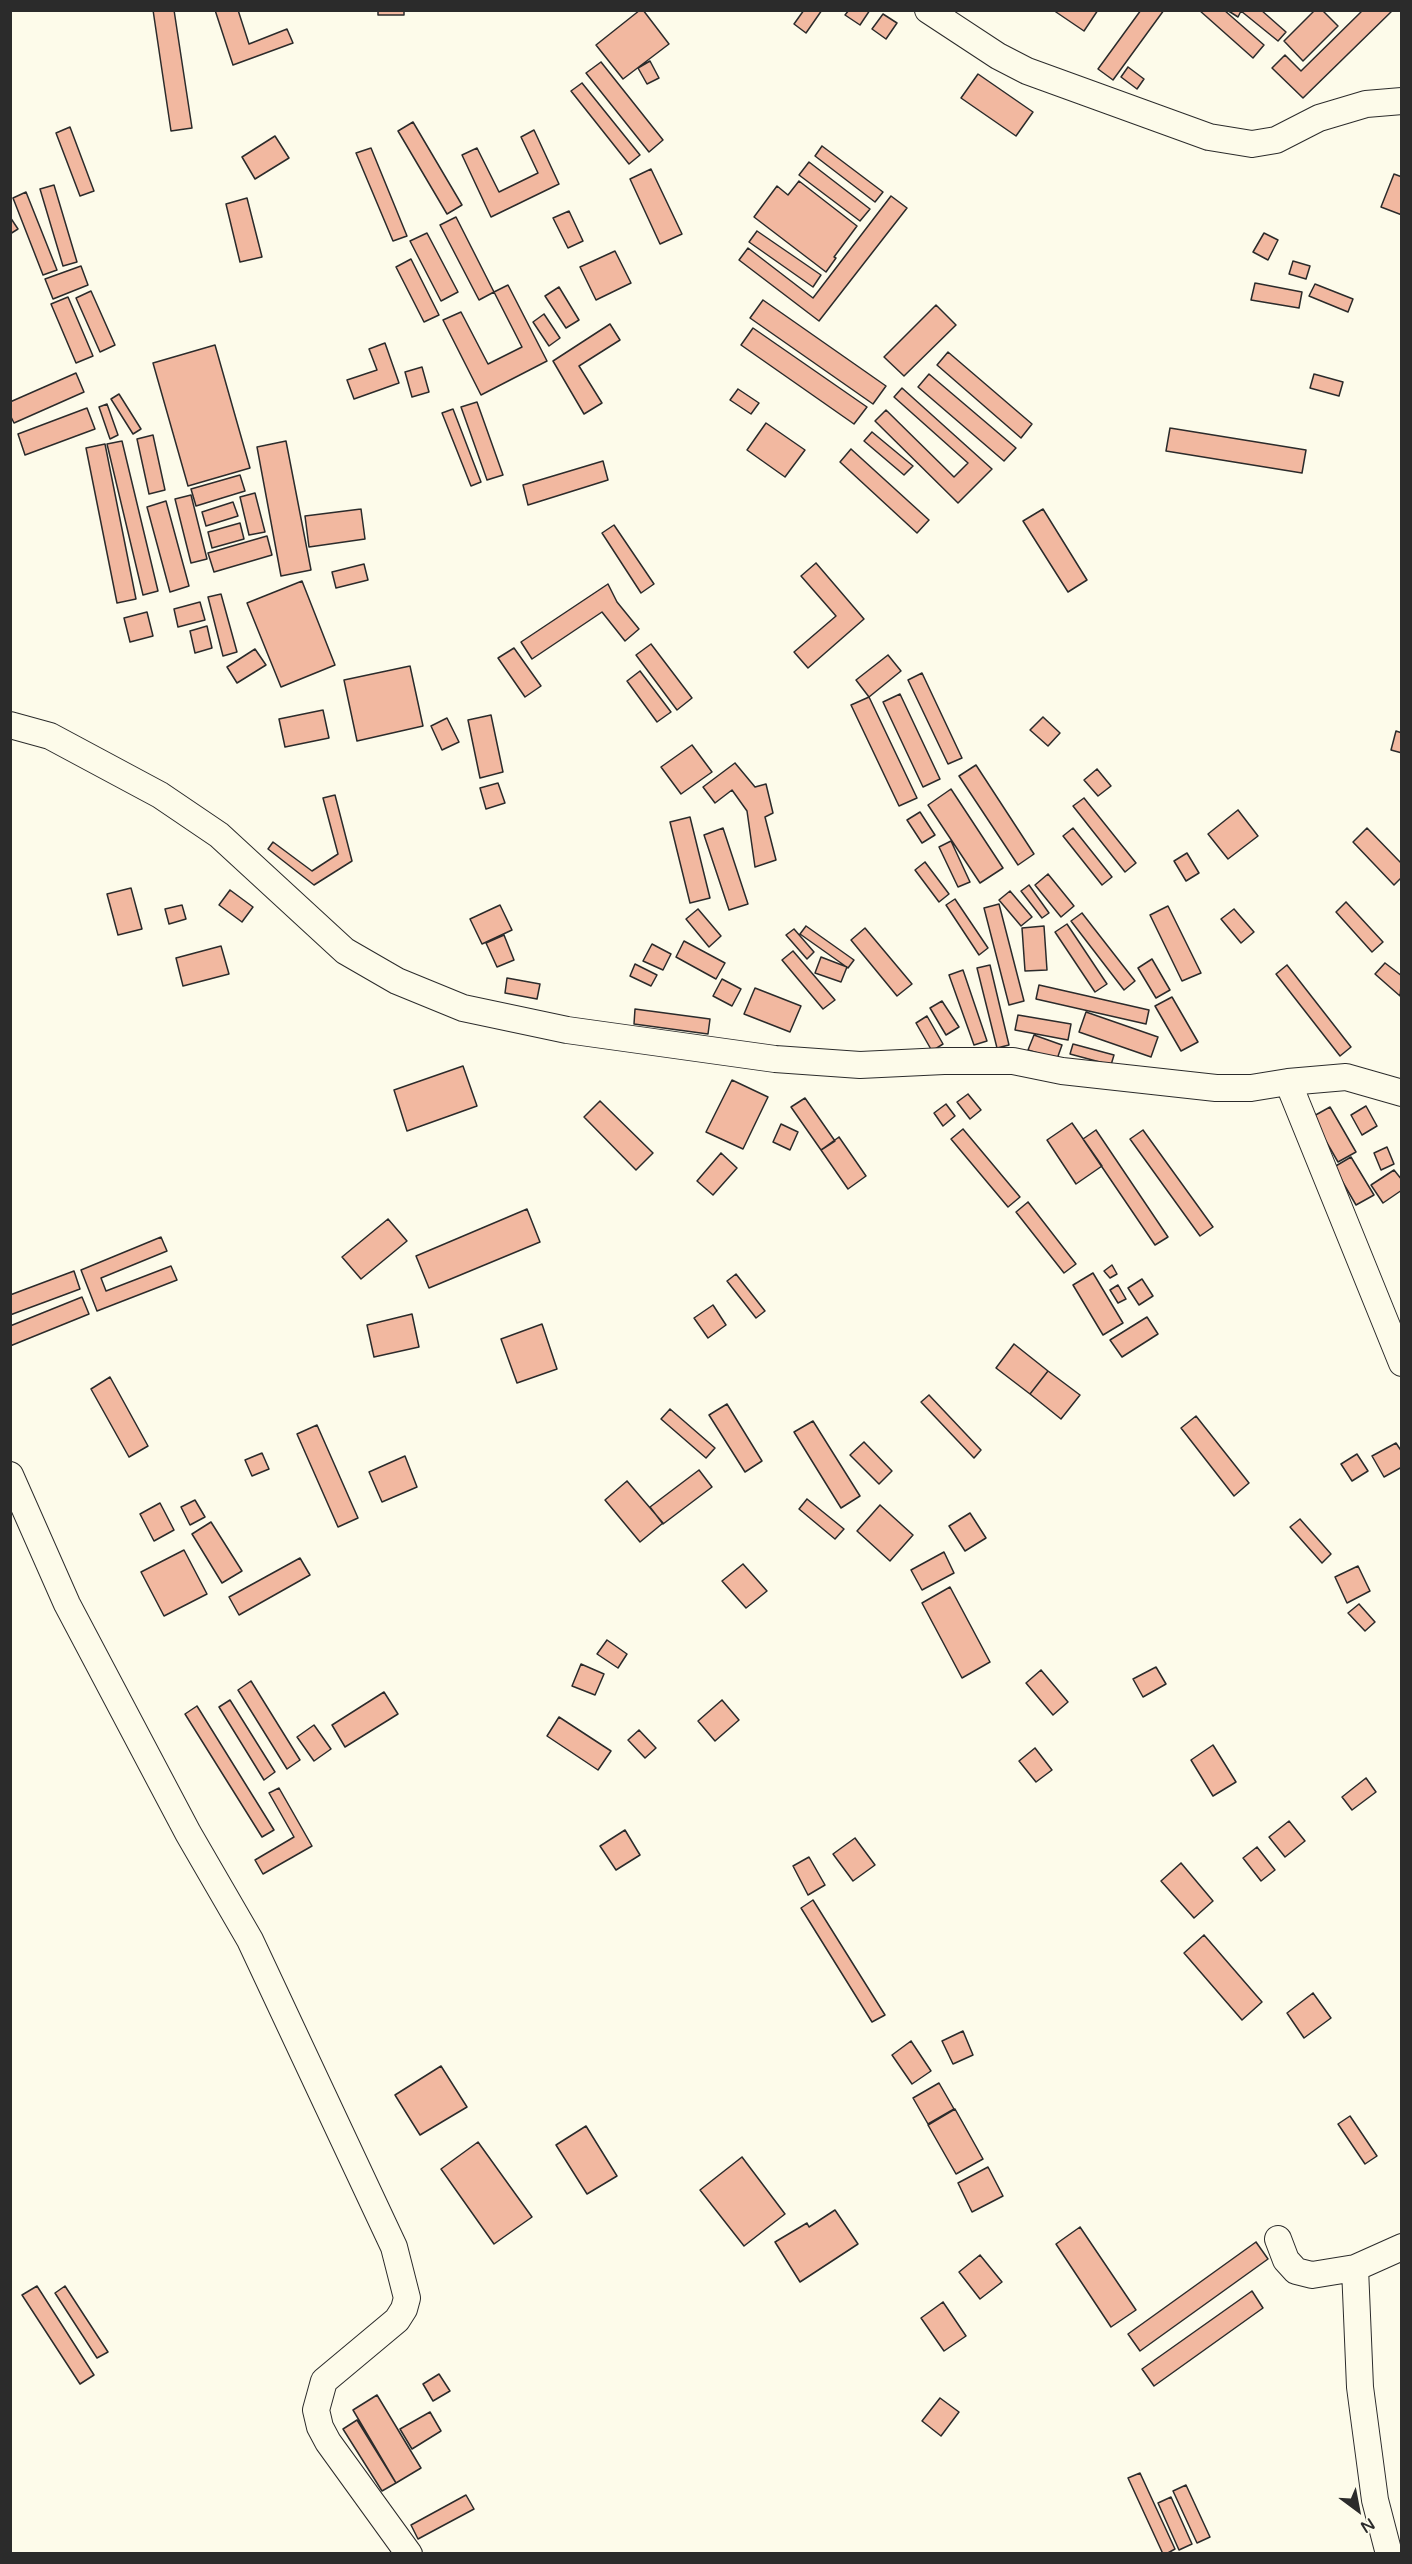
<!DOCTYPE html>
<html>
<head>
<meta charset="utf-8">
<style>
  body { margin:0 }
  #map { position:relative; width:1412px; height:2564px; overflow:hidden; background:#fdfbea; font-family:"Varela Round",sans-serif }
  canvas { display:block }
  .frame { position:absolute; inset:0; border:12px solid #2b2b2b; pointer-events:none }
  .north { position:absolute; left:1328px; top:2480px; width:60px; height:60px; -webkit-text-stroke:4px #fdfbea; paint-order:stroke; rotate:148deg; font-size:16px; font-weight:700; line-height:24px; text-align:center; color:#2b2b2b }
  .north::after { content:''; display:block; margin:auto; width:21px; height:27px; background:#2b2b2b; clip-path:polygon(50% 0,100% 100%,50% 72%,0 100%) }
</style>
</head>
<body>
<div id="map">
<canvas width="1412" height="2564"></canvas>
<div class="frame"></div>
<div class="north">N</div>
</div>
<script>
const ctx = document.querySelector('canvas').getContext('2d');
ctx.lineJoin = 'round';
function paint(path, color) { ctx.fillStyle = color; ctx.fill(path, 'evenodd'); }
const toPath = rows => new Path2D(rows.map(r => 'M' + r).join(''));
function trace(path, color, width, dash) { ctx.strokeStyle = color; ctx.lineWidth = width; ctx.lineCap = dash ? 'butt' : 'round'; ctx.setLineDash(dash || []); ctx.stroke(path); }
const building = toPath([
  [153,10,174,10,192,128,171,131,153,10],
  [215,10,238,10,249,44,287,29,293,43,233,65,215,10],
  [378,10,404,10,404,15,378,15,378,10],
  [640,10,643,10,669,44,623,79,596,45,640,10],
  [804,10,822,10,806,33,794,24,804,10],
  [849,10,870,10,860,25,845,15,849,10],
  [1053,10,1098,10,1084,31,1053,10],
  [1141,10,1164,10,1113,80,1098,69,1141,10],
  [1199,10,1224,10,1264,45,1253,58,1199,10],
  [1227,10,1261,10,1286,32,1278,41,1241,11,1238,17,1227,10],
  [1315,10,1322,10,1338,26,1303,61,1284,41,1315,10],
  [1363,10,1393,10,1303,98,1272,68,1285,55,1301,71,1363,10],
  [883,14,897,23,886,39,872,29,883,14],
  [650,61,659,78,647,84,638,68,650,61],
  [601,62,663,140,649,152,586,73,601,62],
  [1128,67,1144,79,1137,89,1121,77,1128,67],
  [978,74,1033,112,1016,136,961,98,978,74],
  [582,83,640,155,629,164,571,91,582,83],
  [413,122,462,205,447,214,398,131,413,122],
  [70,127,94,191,80,196,56,133,70,127],
  [534,130,559,184,491,217,462,155,477,148,499,192,538,173,521,137,534,130],
  [275,136,289,158,255,179,242,157,275,136],
  [822,146,883,192,875,202,815,156,822,146],
  [371,148,407,236,393,241,356,153,371,148],
  [809,162,870,209,860,221,799,175,809,162],
  [651,169,682,234,660,244,630,179,651,169],
  [1394,174,1402,177,1402,215,1381,207,1394,174],
  [799,181,857,226,834,257,836,258,826,272,754,217,777,186,788,195,799,181],
  [54,185,77,262,63,266,40,189,54,185],
  [26,192,57,270,43,275,13,198,26,192],
  [891,196,907,208,819,321,739,260,748,248,813,298,891,196],
  [247,198,262,257,240,262,226,204,247,198],
  [569,211,583,241,568,248,553,218,569,211],
  [10,217,18,229,10,234,10,217],
  [456,217,494,292,479,300,440,225,456,217],
  [757,231,821,275,813,287,749,242,757,231],
  [427,233,458,292,441,301,410,241,427,233],
  [1264,233,1278,240,1268,260,1253,252,1264,233],
  [615,251,631,283,596,300,580,267,615,251],
  [411,259,439,315,424,322,396,267,411,259],
  [1293,261,1310,266,1306,279,1289,274,1293,261],
  [81,266,88,285,53,299,45,279,81,266],
  [1255,283,1302,292,1299,308,1251,300,1255,283],
  [1315,284,1353,299,1348,312,1309,296,1315,284],
  [508,285,547,361,481,395,443,320,461,312,488,364,522,347,494,292,508,285],
  [559,287,579,320,566,328,545,296,559,287],
  [91,291,115,345,100,352,76,298,91,291],
  [68,297,93,356,76,363,51,304,68,297],
  [763,300,886,386,873,404,750,318,763,300],
  [936,305,956,325,904,376,884,357,936,305],
  [544,314,560,338,549,346,533,322,544,314],
  [610,324,620,340,579,366,602,403,584,414,553,361,610,324],
  [753,328,867,407,854,424,741,345,753,328],
  [385,343,399,383,354,399,347,380,377,370,369,349,385,343],
  [215,345,250,468,188,486,153,363,215,345],
  [948,352,1032,424,1021,438,937,365,948,352],
  [422,367,429,392,412,397,405,372,422,367],
  [76,373,84,392,14,423,10,415,10,402,76,373],
  [929,374,1016,448,1004,461,918,387,929,374],
  [1314,374,1343,382,1339,396,1310,388,1314,374],
  [902,388,992,469,958,503,875,421,886,410,954,477,968,463,894,397,902,388],
  [738,389,759,403,751,414,730,400,738,389],
  [119,394,141,429,133,434,111,399,119,394],
  [477,402,503,475,487,480,461,407,477,402],
  [107,404,118,435,110,439,99,407,107,404],
  [87,408,95,429,25,455,18,434,87,408],
  [453,409,481,482,471,486,442,413,453,409],
  [766,423,805,450,785,477,747,450,766,423],
  [1170,428,1306,450,1302,473,1166,451,1170,428],
  [872,432,913,466,904,475,864,441,872,432],
  [153,435,165,490,149,494,137,439,153,435],
  [122,441,158,591,143,595,107,444,122,441],
  [286,441,311,570,281,576,257,447,286,441],
  [105,444,136,599,117,603,86,448,105,444],
  [851,449,929,520,917,533,840,462,851,449],
  [603,461,608,480,528,505,523,485,603,461],
  [240,475,245,491,196,506,191,489,240,475],
  [255,493,265,532,249,535,240,497,255,493],
  [191,495,207,559,191,563,175,499,191,495],
  [166,501,189,586,170,592,147,507,166,501],
  [233,502,238,516,206,526,202,512,233,502],
  [361,509,365,539,309,547,305,516,361,509],
  [1043,509,1087,580,1068,592,1023,521,1043,509],
  [240,523,244,539,212,548,208,532,240,523],
  [614,525,654,584,641,593,602,533,614,525],
  [267,536,272,555,214,572,208,553,267,536],
  [816,563,864,619,808,668,794,652,836,616,801,576,816,563],
  [364,564,368,580,336,588,332,572,364,564],
  [302,581,335,665,281,687,247,603,302,581],
  [608,584,617,602,639,629,625,641,602,612,532,659,521,642,608,584],
  [221,594,237,652,223,656,208,597,221,594],
  [200,602,205,620,178,627,174,609,200,602],
  [147,612,153,636,130,642,124,618,147,612],
  [207,626,212,648,195,653,190,631,207,626],
  [651,644,692,698,677,710,636,655,651,644],
  [514,648,541,686,525,697,498,658,514,648],
  [255,649,266,665,237,683,227,667,255,649],
  [888,655,901,671,869,697,856,680,888,655],
  [410,666,423,726,357,741,344,680,410,666],
  [640,671,671,712,657,722,627,681,640,671],
  [922,673,962,758,948,764,908,680,922,673],
  [900,694,940,779,923,787,883,702,900,694],
  [869,697,917,798,899,806,851,705,869,697],
  [323,710,329,738,285,747,279,719,323,710],
  [491,715,503,772,480,778,468,720,491,715],
  [1043,717,1060,733,1048,746,1030,730,1043,717],
  [447,718,459,742,442,750,431,726,447,718],
  [1396,731,1402,733,1402,753,1391,750,1396,731],
  [692,745,712,772,681,794,661,767,692,745],
  [735,763,755,787,766,784,773,813,765,817,776,860,755,867,747,811,732,790,715,803,703,787,735,763],
  [976,765,1034,854,1018,865,959,776,976,765],
  [1097,769,1111,786,1098,796,1084,780,1097,769],
  [498,783,505,803,486,809,480,788,498,783],
  [951,789,1003,868,980,883,928,805,951,789],
  [335,795,352,861,314,885,268,849,273,842,312,871,338,854,323,798,335,795],
  [1084,798,1136,863,1125,872,1073,806,1084,798],
  [1238,810,1258,836,1228,859,1208,834,1238,810],
  [920,812,935,835,922,843,907,820,920,812],
  [690,817,710,898,690,903,670,822,690,817],
  [723,828,748,904,729,910,704,835,723,828],
  [1073,828,1112,877,1102,885,1063,836,1073,828],
  [1367,828,1402,864,1402,877,1394,885,1353,842,1367,828],
  [951,841,970,882,958,887,939,847,951,841],
  [1187,853,1199,873,1186,881,1174,861,1187,853],
  [925,862,949,894,939,902,915,870,925,862],
  [1048,874,1074,906,1061,917,1035,885,1048,874],
  [1029,885,1049,913,1042,918,1021,891,1029,885],
  [131,888,142,929,118,935,107,894,131,888],
  [230,890,253,907,242,922,219,905,230,890],
  [1010,891,1032,917,1021,926,999,900,1010,891],
  [955,899,988,948,979,955,946,905,955,899],
  [1346,902,1383,942,1372,952,1336,912,1346,902],
  [999,904,1024,1001,1009,1005,984,908,999,904],
  [182,905,186,919,169,924,165,909,182,905],
  [500,905,512,930,482,944,470,919,500,905],
  [1168,906,1201,973,1182,981,1150,915,1168,906],
  [698,909,721,936,709,947,686,919,698,909],
  [1234,909,1254,932,1241,943,1221,919,1234,909],
  [1082,913,1135,981,1124,990,1071,921,1082,913],
  [1067,924,1107,984,1095,992,1055,932,1067,924],
  [806,926,854,960,848,968,800,934,806,926],
  [1044,926,1047,970,1025,971,1022,928,1044,926],
  [865,928,912,984,897,996,851,940,865,928],
  [794,929,814,952,807,959,786,935,794,929],
  [504,935,514,960,497,967,486,943,504,935],
  [684,941,725,963,716,979,676,957,684,941],
  [652,944,671,954,663,970,643,961,652,944],
  [221,946,229,974,183,986,176,958,221,946],
  [793,951,835,1000,823,1009,782,960,793,951],
  [821,957,847,967,841,982,815,973,821,957],
  [1152,959,1170,990,1156,998,1138,968,1152,959],
  [1385,963,1402,976,1400,996,1375,974,1385,963],
  [635,964,657,975,651,986,630,976,635,964],
  [990,965,1009,1045,997,1048,977,968,990,965],
  [1287,965,1351,1047,1340,1056,1276,974,1287,965],
  [963,970,987,1041,974,1045,949,975,963,970],
  [507,978,540,984,537,999,505,993,507,978],
  [722,979,741,989,732,1006,713,996,722,979],
  [1039,985,1149,1010,1146,1024,1036,999,1039,985],
  [755,988,801,1006,790,1032,744,1014,755,988],
  [1172,997,1198,1042,1181,1051,1155,1006,1172,997],
  [942,1001,959,1027,946,1035,930,1008,942,1001],
  [635,1009,710,1019,708,1034,634,1024,635,1009],
  [1086,1012,1158,1037,1151,1057,1079,1032,1086,1012],
  [1018,1015,1071,1024,1068,1040,1015,1030,1018,1015],
  [927,1016,943,1044,932,1051,916,1023,927,1016],
  [1034,1035,1062,1045,1057,1059,1028,1050,1034,1035],
  [1073,1044,1114,1055,1111,1065,1070,1054,1073,1044],
  [463,1066,477,1106,407,1131,394,1090,463,1066],
  [732,1080,768,1097,743,1149,706,1132,732,1080],
  [968,1094,981,1110,970,1119,957,1102,968,1094],
  [805,1098,835,1141,821,1150,791,1107,805,1098],
  [600,1101,653,1153,636,1170,584,1117,600,1101],
  [946,1104,955,1116,943,1126,934,1113,946,1104],
  [1366,1106,1377,1126,1362,1135,1351,1115,1366,1106],
  [1330,1107,1356,1152,1338,1162,1312,1117,1330,1107],
  [1072,1123,1102,1166,1076,1184,1047,1140,1072,1123],
  [781,1124,798,1132,790,1150,773,1142,781,1124],
  [963,1129,1020,1197,1008,1207,951,1139,963,1129],
  [1096,1130,1168,1237,1155,1245,1083,1139,1096,1130],
  [1143,1130,1213,1227,1200,1236,1130,1139,1143,1130],
  [839,1137,866,1176,848,1189,821,1150,839,1137],
  [1387,1147,1394,1164,1381,1170,1374,1153,1387,1147],
  [721,1153,737,1168,713,1195,697,1181,721,1153],
  [1351,1157,1374,1195,1356,1205,1334,1167,1351,1157],
  [1394,1170,1402,1180,1402,1190,1383,1203,1371,1185,1394,1170],
  [1028,1202,1076,1264,1064,1273,1016,1212,1028,1202],
  [527,1209,540,1242,429,1288,416,1256,527,1209],
  [388,1219,407,1241,361,1279,342,1257,388,1219],
  [161,1237,167,1251,101,1278,106,1291,171,1266,177,1280,97,1311,81,1270,161,1237],
  [1112,1265,1117,1274,1110,1278,1104,1271,1112,1265],
  [74,1271,80,1289,10,1315,10,1295,74,1271],
  [1093,1273,1123,1323,1103,1335,1073,1285,1093,1273],
  [736,1274,765,1311,756,1318,727,1281,736,1274],
  [1142,1279,1153,1296,1139,1305,1128,1288,1142,1279],
  [1118,1285,1126,1299,1118,1303,1110,1290,1118,1285],
  [82,1297,89,1314,10,1346,10,1326,82,1297],
  [713,1305,726,1325,708,1338,694,1318,713,1305],
  [412,1314,419,1347,374,1357,367,1325,412,1314],
  [1147,1317,1158,1334,1122,1357,1110,1340,1147,1317],
  [542,1324,557,1369,517,1383,501,1339,542,1324],
  [1014,1344,1048,1371,1030,1394,996,1368,1014,1344],
  [1048,1371,1080,1395,1061,1419,1030,1394,1048,1371],
  [110,1377,148,1446,129,1457,91,1389,110,1377],
  [929,1395,981,1450,974,1458,921,1402,929,1395],
  [727,1404,762,1461,745,1472,709,1415,727,1404],
  [670,1409,715,1448,706,1458,661,1419,670,1409],
  [1196,1416,1249,1483,1234,1496,1181,1428,1196,1416],
  [813,1421,860,1496,841,1508,794,1432,813,1421],
  [317,1425,358,1518,338,1527,297,1434,317,1425],
  [864,1442,892,1471,879,1484,850,1455,864,1442],
  [1396,1443,1402,1452,1402,1467,1384,1477,1372,1456,1396,1443],
  [262,1453,269,1469,252,1476,245,1460,262,1453],
  [1357,1454,1368,1471,1352,1481,1341,1464,1357,1454],
  [405,1456,417,1487,382,1502,369,1472,405,1456],
  [699,1470,712,1487,663,1524,650,1507,699,1470],
  [627,1481,663,1523,640,1542,605,1500,627,1481],
  [807,1499,844,1529,835,1539,799,1509,807,1499],
  [195,1500,205,1517,190,1525,181,1507,195,1500],
  [160,1503,174,1530,154,1541,140,1514,160,1503],
  [880,1505,913,1535,890,1561,857,1531,880,1505],
  [970,1513,986,1538,965,1551,949,1526,970,1513],
  [1300,1519,1331,1554,1322,1563,1290,1527,1300,1519],
  [211,1522,242,1571,222,1583,192,1534,211,1522],
  [184,1550,207,1594,164,1616,141,1572,184,1550],
  [944,1552,954,1573,922,1590,911,1570,944,1552],
  [300,1558,310,1575,239,1615,229,1597,300,1558],
  [743,1564,767,1591,746,1608,722,1581,743,1564],
  [1358,1566,1370,1591,1347,1603,1335,1577,1358,1566],
  [950,1587,990,1662,962,1678,922,1603,950,1587],
  [1359,1604,1375,1622,1365,1631,1348,1613,1359,1604],
  [607,1640,627,1654,618,1668,597,1654,607,1640],
  [581,1664,604,1674,595,1695,572,1686,581,1664],
  [1156,1667,1166,1684,1143,1697,1133,1679,1156,1667],
  [1041,1670,1068,1702,1053,1715,1026,1683,1041,1670],
  [251,1681,300,1760,287,1769,238,1690,251,1681],
  [384,1692,398,1714,345,1747,332,1725,384,1692],
  [230,1700,275,1772,264,1780,219,1707,230,1700],
  [722,1700,739,1720,715,1741,698,1721,722,1700],
  [197,1706,274,1830,262,1837,185,1714,197,1706],
  [559,1717,611,1751,598,1770,547,1736,559,1717],
  [314,1725,331,1749,314,1761,297,1737,314,1725],
  [639,1730,656,1748,645,1758,628,1740,639,1730],
  [1213,1745,1236,1782,1213,1796,1191,1760,1213,1745],
  [1035,1748,1052,1770,1036,1782,1019,1761,1035,1748],
  [1366,1778,1376,1792,1352,1810,1342,1797,1366,1778],
  [279,1788,312,1846,263,1874,255,1860,294,1837,269,1793,279,1788],
  [1289,1821,1305,1841,1285,1857,1269,1837,1289,1821],
  [625,1830,640,1855,616,1870,600,1846,625,1830],
  [855,1838,875,1865,853,1881,833,1854,855,1838],
  [1257,1847,1275,1870,1261,1881,1243,1858,1257,1847],
  [809,1857,825,1885,808,1895,793,1866,809,1857],
  [1181,1863,1213,1901,1194,1918,1161,1881,1181,1863],
  [813,1900,885,2015,872,2022,801,1908,813,1900],
  [1204,1935,1262,2002,1242,2020,1184,1953,1204,1935],
  [1313,1993,1331,2018,1304,2038,1287,2013,1313,1993],
  [963,2031,973,2055,953,2064,942,2041,963,2031],
  [911,2041,931,2071,912,2084,892,2055,911,2041],
  [441,2066,467,2107,420,2135,395,2095,441,2066],
  [939,2083,954,2109,928,2124,913,2098,939,2083],
  [955,2109,983,2159,956,2174,928,2125,955,2109],
  [1350,2116,1377,2156,1365,2164,1338,2124,1350,2116],
  [586,2126,617,2176,587,2194,556,2145,586,2126],
  [478,2142,532,2217,494,2244,441,2169,478,2142],
  [742,2157,785,2214,744,2246,700,2190,742,2157],
  [988,2167,1003,2196,972,2212,958,2183,988,2167],
  [835,2210,858,2244,800,2282,775,2242,807,2223,809,2227,835,2210],
  [1080,2227,1136,2310,1111,2327,1056,2244,1080,2227],
  [1256,2242,1268,2259,1140,2351,1128,2334,1256,2242],
  [980,2255,1002,2282,980,2299,959,2272,980,2255],
  [37,2286,94,2375,80,2384,22,2295,37,2286],
  [65,2286,108,2352,97,2358,55,2293,65,2286],
  [1252,2291,1263,2308,1154,2386,1142,2369,1252,2291],
  [943,2302,966,2336,944,2351,921,2318,943,2302],
  [439,2374,450,2391,433,2401,423,2384,439,2374],
  [377,2395,421,2468,396,2483,353,2410,377,2395],
  [940,2398,959,2412,941,2436,922,2421,940,2398],
  [430,2412,441,2431,412,2449,400,2429,430,2412],
  [357,2420,396,2483,382,2491,343,2429,357,2420],
  [1140,2473,1175,2549,1166,2554,1163,2554,1128,2478,1140,2473],
  [1186,2485,1210,2537,1197,2543,1173,2491,1186,2485],
  [466,2495,474,2509,418,2539,411,2525,466,2495],
  [1171,2497,1192,2544,1179,2550,1158,2503,1171,2497]
]);
paint(building, '#f2b8a0');
trace(building, '#2b2b2b', 1.5);
const minor = toPath([
  [928,10,998,56,1027,71,1209,137,1252,144,1276,140,1319,118,1366,104,1402,101],
  [10,725,50,736,160,795,219,835,345,951,397,981,463,1008,567,1030,775,1059,860,1065,944,1061,1013,1061,1062,1071,1216,1088,1251,1088,1288,1082,1346,1077,1402,1093],
  [1288,1082,1402,1363],
  [10,1475,67,1604,188,1833,250,1940,394,2247,407,2298,404,2309,397,2320,324,2381,316,2410,320,2427,328,2442,409,2554],
  [1278,2239,1286,2260,1296,2271,1312,2275,1355,2268,1402,2247],
  [1355,2268,1360,2387,1375,2500,1389,2554]
]);
trace(minor, '#2b2b2b', 28);
trace(minor, '#fdfbea', 26);
</script>
</body>
</html>
